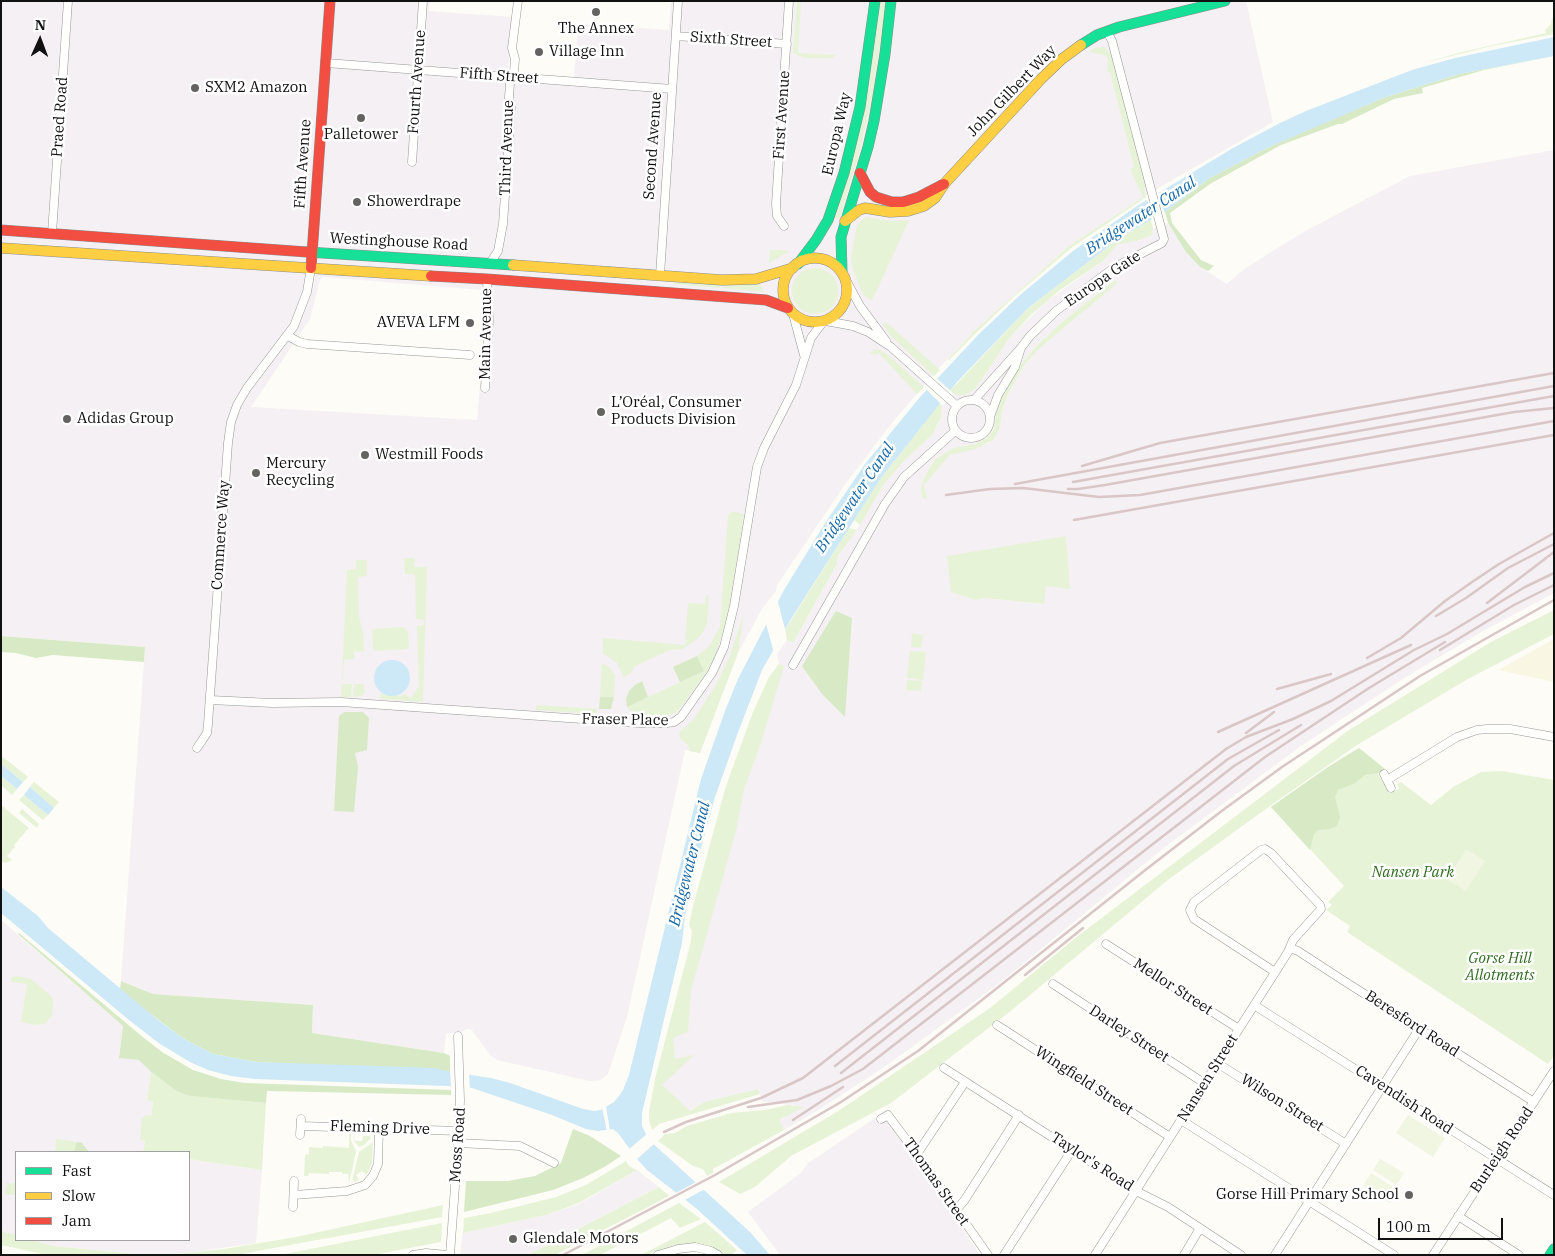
<!DOCTYPE html>
<html>
<head>
<meta charset="utf-8">
<style>
  body { margin:0 }
  #map { position:relative; width:1555px; height:1256px; overflow:hidden; background:#fdfcf7; font-family:"IBM Plex Serif",serif }
  canvas { display:block }
  .frame { position:absolute; inset:0; border:2px solid #111; pointer-events:none }
  .legend { position:absolute; left:15px; top:1151px; width:175px; height:90px; box-sizing:border-box; background:#fff; border:1px solid #a0a0a0; margin:0; padding:6px 9px; list-style:none; font-size:15px; color:#111 }
  .legend li { display:flex; align-items:center; gap:10px; height:25px }
  .legend b { width:25px; border:1px solid #a0a0a0 }
  .north { position:absolute; left:15px; top:15px; width:50px; height:50px; -webkit-text-stroke:4px #fff; paint-order:stroke; rotate:2deg; font-size:14px; font-weight:700; line-height:20px; text-align:center; color:#111 }
  .north::after { content:''; display:block; margin:auto; width:18px; height:22px; background:#111; clip-path:polygon(50% 0,100% 100%,50% 72%,0 100%) }
  .scale { position:absolute; left:1378px; top:1218px; width:125px; height:22px; box-sizing:border-box; border:2px solid #111; border-top:0; padding-left:6px; font-size:15px; line-height:18px; white-space:nowrap; color:#111; -webkit-text-stroke:4px #fff; paint-order:stroke }
</style>
</head>
<body>
<div id="map">
<canvas width="1555" height="1256"></canvas>
<div class="frame"></div>
<ul class="legend">
<li><b style="height:6px;background:#16e098"></b>Fast</li>
<li><b style="height:6px;background:#ffcf43"></b>Slow</li>
<li><b style="height:6px;background:#f24e42"></b>Jam</li>
</ul>
<div class="north">N</div>
<div class="scale">100 m</div>
</div>
<script>
const ctx = document.querySelector('canvas').getContext('2d');
ctx.lineJoin = 'round';
function paint(path, color) { ctx.fillStyle = color; ctx.fill(path, 'evenodd'); }
const toPath = rows => new Path2D(rows.map(r => 'M' + r).join(''));
function trace(path, color, width, dash) { ctx.strokeStyle = color; ctx.lineWidth = width; ctx.lineCap = dash ? 'butt' : 'round'; ctx.setLineDash(dash || []); ctx.stroke(path); }
function write(font, color, halo, rows, align = 'center') {
  ctx.font = font + ' "IBM Plex Serif",serif'; ctx.lineWidth = 5; ctx.setLineDash([]); ctx.textBaseline = 'middle'; ctx.strokeStyle = halo; ctx.fillStyle = color; for (const [text, x, y, turn = 0] of rows) {
    ctx.save(); ctx.translate(x, y); ctx.rotate((+turn || 0) * Math.PI / 180); ctx.textAlign = isNaN(turn) ? turn : align; if (halo) ctx.strokeText(text, 0, 0); ctx.fillText(text, 0, 0); ctx.restore();
  }
}
paint(toPath([
  [1,1,430,1,429,11,512,17,508,73,574,78,578,24,669,30,671,1,1246,1,1273,122,1143,197,1069,246,975,330,940,367,891,424,846,483,777,585,776,591,762,609,738,653,700,753,685,750,627,1017,608,1074,601,1080,590,1081,497,1060,490,1055,471,1029,466,1029,461,1033,446,1033,444,1053,312,1033,313,1005,153,994,121,981,145,647,1,636],
  [323,277,483,290,486,317,477,420,251,407,310,319,320,280],
  [1554,150,1554,593,1483,631,1409,675,1301,746,1165,847,1001,982,883,1068,820,1109,784,1130,778,1120,803,1107,762,1101,758,1089,704,1102,686,1113,655,1079,781,665,779,664,777,654,787,640,793,643,837,564,838,555,848,539,854,534,884,484,904,461,933,434,939,423,942,406,954,394,957,395,976,388,1011,336,1047,301,1103,261,1118,244,1153,232,1153,229,1168,223,1186,252,1200,267,1227,284,1243,270,1271,252,1309,229,1410,176],
  [1114,281,1119,282,1040,348,1025,364,1008,394,1002,411,1000,428,989,443,984,445,950,454,924,485,926,499,921,493,921,489,924,478,935,459,953,448,975,444,987,438,994,429,999,402,1008,385,1022,363,1040,342,1068,317],
  [1066,536,1046,586,1043,604,985,598],
  [1,920,123,1026,119,1057,140,1060,151,1072,147,1100,153,1101,151,1116,140,1140,145,1141,143,1152,16,1152,16,1235,1,1231],
  [882,1117,888,1119,980,1255,780,1255,748,1212,801,1173,807,1164,875,1118],
  [189,1159,262,1170,256,1243,187,1253,146,1255,53,1246,32,1240,189,1240],
  [637,1170,659,1187,528,1255,460,1255,463,1233,546,1215,579,1204]
]), '#f5f0f3');
paint(toPath([
  [1554,639,1554,682,1498,670]
]), '#f9f7e4');
paint(toPath([
  [797,1,801,1,798,53,835,55,832,58,804,58,793,53],
  [881,1,887,1,872,97,858,158,839,219,834,217,853,157,867,97],
  [1552,18,1554,18,1554,34,1492,46,1419,64,1462,52,1546,33,1545,30,1551,24],
  [1105,47,1113,58,1146,187,1144,188,1146,197,1071,248,1017,294,977,332,949,360,948,359,975,330,1069,246,1143,197,1130,169,1134,167,1110,72,1108,72,1107,56,1090,52,1094,48],
  [867,217,891,221,909,220,872,301,863,294,853,270,851,258,857,225,862,220],
  [1151,220,1153,229,1152,235,1137,241,1118,244,1103,261,1060,290,1033,313,1011,336,976,388,969,393,963,395,957,395,950,391,1028,308,1121,237],
  [770,250,779,250,790,251,769,263],
  '792 291a23 23 0 1 1 46 0a23 23 0 1 1-46 0Z',
  [676,281,720,284,720,288,673,284],
  [1114,281,1119,282,1040,348,1025,364,1008,394,1002,411,1000,428,993,440,976,449,950,455,924,485,927,500,922,497,921,489,924,478,935,459,953,448,975,444,987,438,994,429,996,414,1003,393,1022,363,1040,342,1068,317],
  [760,283,764,292,723,288,723,285],
  [886,322,940,370,934,376,892,337,883,325],
  [875,350,880,350,887,354,924,387,917,394,879,353,876,355,869,353],
  [940,403,942,406,941,417,933,434,904,461,884,484,860,525,854,520,881,478],
  [731,512,737,512,744,515,729,614,714,659,707,672,682,706,675,713,666,717,635,716,627,707,704,671,697,656,709,646,720,627,728,516],
  [849,528,857,530,838,555,837,564,793,643,787,640,785,630],
  [1066,536,1070,589,1046,586,1044,604,985,598,976,600,951,592,947,556],
  [404,558,415,558,414,567,427,567,423,702,380,699,381,693,385,695,398,695,400,697,404,694,411,698,419,686,417,626,424,625,424,620,416,619,415,574,405,574],
  [356,560,367,560,367,576,358,577,359,616,363,633,364,651,354,652,354,659,344,660,342,684,352,684,351,697,341,697,347,570,356,569],
  [708,595,709,596,707,624,702,634,692,643,682,649,670,650,635,666,631,673,624,677,617,663,603,653,603,638,685,645,688,603,705,604,706,596],
  [1554,610,1554,634,1468,679,1357,745,1270,806,1169,879,1012,1010,891,1103,791,1156,755,1187,740,1194,719,1182,840,1110,990,1008,1078,936,1349,730,1491,642],
  [744,613,738,653,700,753,690,751,688,745,680,738,679,733,694,719,716,685,729,658],
  [404,627,408,632,409,645,407,649,376,651,373,649,372,631,373,629],
  [912,633,923,635,921,648,911,647],
  [910,651,926,652,923,680,907,678],
  [602,663,609,667,615,675,614,697,600,697],
  [779,664,784,666,760,746,744,789,736,831,691,990,688,1032,673,1038,675,1059,694,1055,662,1085,690,1111,704,1102,758,1089,760,1094,659,1124,652,1130,649,1120,649,1112,655,1079,691,941,692,931,689,925,693,906,726,786,753,712,769,677],
  [907,680,922,681,921,691,906,690],
  [354,684,364,684,365,692,361,696,353,697],
  [537,705,597,709,596,714,536,710],
  [1359,748,1385,769,1378,774,1389,793,1399,789,1397,784,1401,782,1431,805,1453,787,1481,772,1502,771,1554,780,1554,1056,1548,1064,1347,932,1350,926,1326,910,1332,905,1328,902,1344,886,1271,807,1328,767],
  [3,757,28,777,23,782,1,764,1,759],
  [1,776,17,789,12,795,1,785],
  [34,782,59,802,54,808,30,787],
  [24,795,48,815,43,820,19,800],
  [1,805,29,828,14,845,15,847,7,856,12,860,6,863,1,861],
  [22,809,39,824,37,828,19,813],
  [18,976,31,979,50,995,53,999,52,1015,45,1024,35,1025,21,1022,27,984,11,982,12,977],
  [151,1072,178,1092,190,1096,266,1103,262,1170,189,1159,189,1152,143,1152,145,1141,140,1140,142,1118,146,1115,151,1116,153,1102,147,1100],
  [788,1105,804,1107,779,1120,784,1130,713,1169,713,1173,707,1176,703,1169,693,1166,658,1141,665,1134,675,1133,687,1126,731,1113,765,1110],
  [349,1134,351,1134,351,1141,356,1151,349,1184,348,1174,343,1174,342,1172,329,1172,329,1174,309,1173,308,1176,304,1176,305,1155,309,1154,309,1147,323,1148,323,1146,349,1148],
  [353,1134,355,1141,362,1141,363,1136,369,1136,371,1138,364,1145,359,1147,354,1141],
  [56,1139,77,1142,74,1152,55,1152],
  [373,1142,372,1163,369,1170,366,1175,362,1171,356,1175,359,1180,354,1182,353,1177,359,1152],
  [626,1161,629,1166,637,1170,579,1203,546,1215,463,1233,464,1218,491,1213,556,1197,586,1185],
  [7,1182,11,1185,12,1183,16,1183,16,1195,5,1194],
  [659,1187,669,1196,555,1255,528,1255],
  [679,1203,701,1219,680,1228,671,1218,600,1255,582,1255],
  [443,1205,442,1217,236,1255,159,1255,187,1253,224,1249,296,1237],
  [705,1222,737,1250,731,1255,725,1255,707,1245,686,1244,674,1245,646,1255,641,1255],
  [442,1223,441,1242,373,1255,280,1255],
  [1,1231,16,1235,16,1240,32,1240,53,1246,146,1255,47,1255,1,1245]
]), '#e7f3d7');
paint(toPath([
  [1554,56,1484,70,1422,88,1423,93,1394,99,1342,124,1338,124,1281,145,1210,184,1170,213,1172,223,1201,260,1214,266,1208,271,1200,267,1186,252,1168,223,1165,212,1210,178,1267,148,1321,124,1383,98,1459,74],
  [836,611,852,618,845,717,822,694,802,666],
  [1,636,145,647,144,662,53,655,36,658,16,653,1,652],
  [697,656,704,671,680,682,673,667],
  [642,681,648,697,627,707,626,699,629,691,635,685],
  [600,697,614,697,611,709,599,709],
  [344,712,363,712,369,718,367,750,355,753,358,767,354,812,334,811,339,716],
  [1359,748,1385,769,1378,773,1365,775,1355,783,1338,790,1335,797,1340,817,1337,826,1330,829,1318,830,1314,834,1310,850,1271,807,1328,767],
  [19,933,144,1038,162,1052,193,1070,221,1079,245,1083,451,1090,451,1095,267,1091,266,1103,190,1096,178,1092,151,1072,139,1060,119,1058,123,1026,18,934],
  [121,981,153,994,313,1005,312,1033,444,1053,450,1056,450,1072,256,1062,213,1054,184,1039,140,1006,120,989],
  [573,1129,590,1136,621,1156,606,1166,583,1178,553,1190,464,1212,466,1181,508,1181,535,1176,561,1163],
  [77,1142,82,1143,89,1152,74,1152]
]), '#d8eac5');
paint(toPath([
  [1466,849,1485,861,1466,891,1447,880],
  [1408,1115,1445,1138,1433,1157,1396,1133],
  [1380,1159,1404,1173,1396,1185,1373,1170],
  [1371,1173,1398,1190,1390,1203,1363,1186]
]), '#f0f6e1');
paint(toPath([
  [1554,37,1554,56,1459,74,1383,98,1267,148,1210,178,1165,212,1121,237,1028,308,957,382,881,478,791,619,762,670,737,735,715,797,695,870,685,916,682,943,642,1113,642,1126,648,1139,750,1232,770,1255,747,1255,697,1209,647,1170,638,1160,618,1133,613,1129,598,1131,586,1129,552,1115,472,1088,447,1086,255,1079,231,1076,208,1070,190,1062,160,1044,129,1020,1,913,1,887,38,916,48,928,158,1020,184,1039,213,1054,256,1062,435,1068,450,1072,491,1078,510,1083,583,1109,594,1111,601,1110,614,1102,619,1096,623,1090,629,1075,701,779,725,711,738,679,784,590,827,520,865,464,921,396,979,334,1019,296,1073,251,1137,206,1233,148,1280,123,1306,111,1412,70,1455,58],
  '374 678a18 18 0 1 1 36 0a18 18 0 1 1-36 0Z',
  [1,764,23,782,17,789,1,776],
  [30,787,54,808,48,815,24,795]
]), '#cde8f7');
paint(toPath([
  [1158,190,1165,215,1152,222,1147,198],
  [935,377,952,392,942,405,926,389],
  [777,598,786,633,774,653,765,620],
  [450,1070,469,1073,470,1090,451,1088],
  [606,1106,610,1131,607,1132,602,1107],
  [648,1133,655,1143,635,1161,627,1151],
  [698,1181,707,1188,683,1201,674,1194]
]), '#fdfcf7');
const street = toPath([
  [676,36,787,44],
  [326,63,672,89],
  [412,162,423,1],
  [784,226,777,216,776,204,789,1],
  [52,233,68,1],
  [490,263,498,251,503,224,511,108,509,97,510,83,514,73,515,59,512,48,518,1],
  [660,275,678,1],
  [847,282,860,306,886,341],
  [793,314,804,355],
  [826,321,853,326,868,332,891,347,957,406],
  [288,336,299,342,307,344,470,355],
  [485,388,489,319,487,279],
  '952 419a19 19 0 1 1 38 0a19 19 0 1 1-38 0Z',
  [974,400,1020,349,1030,336,1056,311,1115,267,1162,243,1164,239,1112,41,1107,31],
  [990,417,998,395,1015,367,1020,351],
  [793,665,885,504,904,477,955,431],
  [210,700,272,703,341,702,639,723,667,723,674,722,681,717,712,673,724,647,734,606,757,467,764,448,796,385,811,338,823,322],
  [197,748,207,733,208,724,228,443,231,422,237,405,247,388,294,326,307,292,311,268],
  [1384,774,1391,788],
  [1387,780,1457,737,1477,730,1487,729,1510,729,1554,737],
  [1106,944,1239,1029],
  [1290,948,1298,951,1341,979,1534,1102],
  [1053,984,1204,1083],
  [1254,1005,1554,1195],
  [997,1025,1170,1137],
  [1217,1063,1346,1144],
  [944,1068,1136,1191,1168,1207,1241,1255],
  [881,1119,888,1115,890,1118,917,1154,988,1255],
  [1181,1120,1394,1255],
  [301,1126,459,1131],
  [300,1135,301,1119],
  [458,1143,520,1146,554,1163],
  [917,1154,965,1082],
  [294,1195,347,1191,365,1185,373,1176,378,1164,379,1128],
  [293,1207,294,1181],
  [956,1210,964,1201,1019,1115],
  [1458,1216,1519,1255],
  [413,1255,426,1253,447,1255],
  [450,1255,459,1131,460,1100,458,1036],
  [658,1255,678,1249,695,1247,711,1251,718,1255],
  [1004,1255,1072,1150],
  [1095,1255,1288,952,1293,940,1321,909,1320,905,1271,853,1265,849,1261,850,1194,902,1190,910,1194,919,1275,972],
  [1184,1255,1200,1228],
  [1275,1255,1419,1029],
  [1433,1255,1554,1071]
]);
const fast = toPath([
  [1081,45,1097,35,1119,27,1225,1],
  [307,252,513,265],
  [798,264,816,240,828,220,844,173,860,107,875,1],
  [842,272,841,237,868,147,874,121,885,54,891,1],
  [1550,1255,1554,1249]
]);
const slow = toPath([
  [845,221,859,210,865,208,890,212,908,211,924,206,935,198,945,183,1041,79,1062,59,1081,45],
  [1,248,431,276],
  '783 290a32 32 0 1 1 64 0a32 32 0 1 1-64 0Z',
  [513,265,722,280,756,279,793,268]
]);
const jam = toPath([
  [860,173,870,192,876,197,892,202,903,202,919,197,944,184],
  [1,230,307,252],
  [311,268,330,1],
  [431,276,487,279,766,300,788,308]
]);
trace(street, '#979795', 9);
trace(fast, '#8e8d8b', 11);
trace(slow, '#8e8d8b', 11);
trace(jam, '#8e8d8b', 11);
trace(street, '#fffffe', 8);
trace(fast, '#16e098', 10);
trace(slow, '#ffcf43', 10);
trace(jam, '#f24e42', 10);
trace(toPath([
  [1082,466,1160,443,1554,373],
  [1073,482,1554,396],
  [1015,484,1554,386],
  [1068,489,1078,489,1105,485,1514,412,1554,408],
  [946,495,990,489,1023,488,1099,497,1140,495,1554,421],
  [1074,520,1554,435],
  [1487,603,1554,552],
  [1436,616,1466,598,1508,568,1554,544],
  [1440,650,1514,605,1554,585],
  [1367,658,1401,638,1445,601,1475,580,1499,564,1554,533],
  [1277,689,1331,674],
  [1218,732,1411,645],
  [1246,733,1274,712],
  [1025,975,1083,928],
  [835,1066,1228,759,1279,730],
  [841,1073,1234,766,1301,725],
  [748,1107,797,1100,831,1086,863,1069,1265,757,1369,688,1445,642],
  [793,1120,843,1087],
  [664,1132,686,1122,761,1098,803,1078,1226,749,1246,737,1293,719,1331,701,1414,650,1447,634,1525,587,1554,573],
  [563,1255,715,1175,841,1102,918,1051,1144,871,1223,810,1282,767,1420,676,1554,600]
]), '#d9c6c7', 2.5);
for (const [x, y, r, color] of [
  [596,12,5,"#646362"],
  [539,52,5,"#646362"],
  [195,88,5,"#646362"],
  [361,118,5,"#646362"],
  [357,202,5,"#646362"],
  [470,323,5,"#646362"],
  [601,412,5,"#646362"],
  [67,419,5,"#646362"],
  [365,455,5,"#646362"],
  [256,473,5,"#646362"],
  [1409,1195,5,"#646362"],
  [513,1239,5,"#646362"]
]) { const dot = new Path2D(); dot.arc(x, y, r, 0, 2 * Math.PI); ctx.fillStyle = color; ctx.fill(dot); trace(dot, '#fff', 2); }
write('15px', '#111', '#fff', [
  ["The Annex",596,29,"center"],
  ["Village Inn",549,52],
  ["SXM2 Amazon",205,88],
  ["Palletower",361,135,"center"],
  ["Showerdrape",367,202],
  ["AVEVA LFM",460,323,"right"],
  ["L’Oréal, Consumer",611,403],
  ["Products Division",611,420],
  ["Adidas Group",77,419],
  ["Westmill Foods",375,455],
  ["Mercury",266,464],
  ["Recycling",266,481],
  ["Gorse Hill Primary School",1399,1195,"right"],
  ["Glendale Motors",523,1239]
], 'left');
write('15px', '#111', '#fff', [
  ["Sixth Street",731,40,4],
  ["Fifth Street",499,76,4],
  ["Fourth Avenue",417,82,-86],
  ["John Gilbert Way",1012,91,-46],
  ["First Avenue",782,115,-86],
  ["Praed Road",60,117,-86],
  ["Europa Way",837,134,-77],
  ["Second Avenue",653,146,-86],
  ["Third Avenue",507,148,-88],
  ["Fifth Avenue",303,164,-86],
  ["Westinghouse Road",399,242,3],
  ["Europa Gate",1103,279,-34],
  ["Main Avenue",486,334,-89],
  ["Commerce Way",221,535,-86],
  ["Fraser Place",625,720,1],
  ["Mellor Street",1173,987,33],
  ["Beresford Road",1412,1024,33],
  ["Darley Street",1129,1034,33],
  ["Nansen Street",1208,1078,-58],
  ["Wingfield Street",1084,1081,33],
  ["Cavendish Road",1404,1100,33],
  ["Wilson Street",1282,1103,32],
  ["Fleming Drive",380,1128,2],
  ["Moss Road",458,1145,-86],
  ["Burleigh Road",1502,1150,-56],
  ["Taylor's Road",1092,1162,33],
  ["Thomas Street",936,1182,55]
]);
write('italic 15px', '#2f6b1f', '#fff', [
  ["Nansen Park",1413,873],
  ["Gorse Hill",1500,959],
  ["Allotments",1500,976]
]);
write('italic 16px', '#1768a6', '#fff', [
  ["Bridgewater Canal",1141,216,-33],
  ["Bridgewater Canal",855,498,-56],
  ["Bridgewater Canal",690,864,-76]
]);
</script>
</body>
</html>
